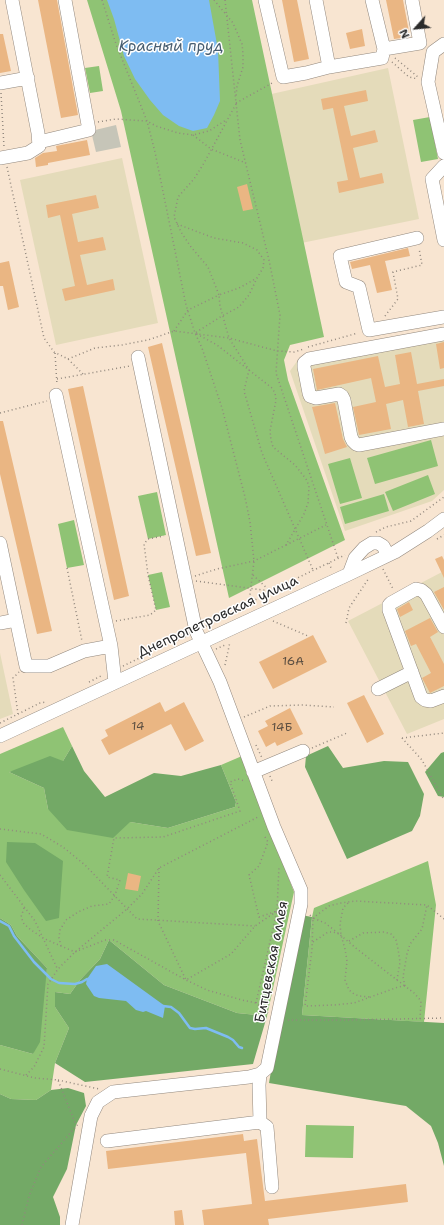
<!DOCTYPE html>
<html>
<head>
<meta charset="utf-8">
<style>
  body { margin:0 }
  #map { position:relative; width:444px; height:1225px; overflow:hidden; background:#f8e5d1; font-family:"Shantell Sans",sans-serif }
  canvas { display:block }
  .north { position:absolute; left:396px; top:8px; width:40px; height:40px; -webkit-text-stroke:3px #fff; paint-order:stroke; rotate:243deg; font-size:11px; font-weight:700; line-height:16px; text-align:center; color:#2b2b2b }
  .north::after { content:''; display:block; margin:auto; width:14px; height:18px; background:#2b2b2b; clip-path:polygon(50% 0,100% 100%,50% 72%,0 100%) }
</style>
</head>
<body>
<div id="map">
<canvas width="444" height="1225"></canvas>
<div class="north">N</div>
</div>
<script>
const ctx = document.querySelector('canvas').getContext('2d');
ctx.lineJoin = 'round';
function paint(path, color) { ctx.fillStyle = color; ctx.fill(path, 'evenodd'); }
const toPath = rows => new Path2D(rows.map(r => 'M' + r).join(''));
function trace(path, color, width, dash) { ctx.strokeStyle = color; ctx.lineWidth = width; ctx.lineCap = dash ? 'butt' : 'round'; ctx.setLineDash(dash || []); ctx.stroke(path); }
function write(font, color, halo, rows, align = 'center') {
  ctx.font = font + ' "Shantell Sans",sans-serif'; ctx.lineWidth = 3; ctx.setLineDash([]); ctx.textBaseline = 'middle'; ctx.strokeStyle = halo; ctx.fillStyle = color; for (const [text, x, y, turn = 0] of rows) {
    ctx.save(); ctx.translate(x, y); ctx.rotate((+turn || 0) * Math.PI / 180); ctx.textAlign = isNaN(turn) ? turn : align; if (halo) ctx.strokeText(text, 0, 0); ctx.fillText(text, 0, 0); ctx.restore();
  }
}
paint(toPath([
  [388,68,419,219,277,248,249,99],
  [122,158,158,323,56,345,20,180],
  [444,330,444,490,432,501,345,531,290,371,300,357],
  [444,571,444,719,407,734,348,621],
  [0,653,13,714,0,719]
]), '#e4dbba');
paint(toPath([
  [116,125,121,147,96,152,91,131]
]), '#c6c5b8');
paint(toPath([
  [87,0,252,0,324,337,290,345,284,360,288,380,345,540,229,598,121,111],
  [99,66,103,91,90,93,85,68],
  [430,117,438,159,421,162,413,120],
  [431,440,438,466,375,484,367,458],
  [350,458,362,498,340,504,328,464],
  [428,475,435,494,393,511,385,492],
  [157,492,166,535,148,539,138,496],
  [384,494,389,511,345,524,340,507],
  [74,520,84,565,67,568,58,524],
  [162,572,170,607,156,610,148,575],
  [63,727,72,746,63,761,9,772,44,788,48,809,168,828,235,807,236,802,221,765,242,756,294,892,267,1016,237,1013,164,985,109,940,100,959,80,980,70,994,55,992,55,1007,69,1028,55,1063,51,1090,36,1100,11,1099,0,1094,0,1045,33,1054,47,968,17,936,11,925,0,918,0,754],
  [428,861,436,905,424,1022,302,1015,312,917,314,908],
  [306,1125,354,1126,353,1158,305,1157]
]), '#8fc374');
paint(toPath([
  [72,746,84,771,105,797,154,773,181,776,221,765,236,802,235,807,168,828,130,822,113,838,67,830,48,809,44,788,9,772,50,756,63,761],
  [328,746,343,768,384,761,408,762,424,794,420,816,412,831,347,859,305,767,306,756],
  [444,752,444,797,438,796,425,772,441,753],
  [7,842,35,843,63,861,59,918,46,921,24,890,6,862],
  [301,915,312,917,302,1015,444,1023,444,1166,438,1143,431,1126,406,1106,269,1083,280,1018],
  [0,918,11,925,17,936,47,968,40,1042,33,1054,0,1045],
  [109,940,164,985,237,1013,267,1016,253,1064,85,1082,55,1063,69,1028,55,1007,55,992,70,994,80,980,100,959],
  [68,1088,84,1093,86,1106,76,1125,67,1169,53,1197,60,1217,60,1225,0,1225,0,1094,11,1099,36,1100,51,1090]
]), '#73a966');
paint(toPath([
  [107,0,209,0,218,50,220,101,214,115,207,128,193,131,179,126,163,115,150,100,135,79,124,56,114,19],
  [107,964,165,1006,163,1018,146,1011,143,1012,136,1010,126,1001,99,998,94,996,86,984,87,979,96,966]
]), '#7ebcf2');
trace(toPath([
  [0,921,9,926,14,936,34,962,51,979,59,983,75,984,82,982,87,979,91,979],
  [163,1006,171,1007,179,1013,190,1028,195,1029,206,1028,228,1037,233,1040,239,1047,242,1048]
]), '#7ebcf2', 2.5);
paint(toPath([
  [38,0,57,0,78,115,61,118],
  [282,0,297,0,309,59,294,62],
  [386,0,403,0,410,37,394,39],
  [362,29,365,46,350,49,346,33],
  [0,34,3,34,11,71,0,73],
  [366,90,368,101,344,106,351,136,375,130,378,142,353,148,360,178,382,173,384,183,339,193,337,182,348,180,333,108,323,110,321,99],
  [87,140,90,155,48,163,48,165,36,167,35,158,43,153,57,151,56,146],
  [247,184,253,209,243,211,237,187],
  [96,195,99,208,72,214,78,242,103,237,106,250,80,255,87,285,113,279,115,290,65,301,62,289,75,286,60,215,48,218,46,205],
  [408,248,410,256,385,261,392,290,377,293,370,265,352,269,350,262],
  [9,261,19,307,8,310,3,286,0,286,0,263],
  [444,342,444,368,440,369,436,344],
  [162,343,211,553,196,556,148,347],
  [411,352,417,384,444,379,444,386,418,391,424,424,408,427,403,400,386,404,391,429,359,435,353,407,376,402,371,378,317,390,313,369,378,356,385,387,400,384,395,355],
  [83,386,129,596,114,600,68,389],
  [335,403,343,439,347,447,325,454,312,407],
  [0,421,3,421,52,631,37,634,0,474],
  [442,556,444,560,444,578,435,559],
  [444,587,444,610,434,592],
  [409,602,413,610,400,617,397,609],
  [430,618,438,632,430,637,444,664,444,686,430,693,422,678,431,673,416,644,411,646,405,631],
  [313,635,327,662,273,689,259,662],
  [364,695,384,734,367,743,347,703],
  [160,702,165,712,184,702,204,741,185,751,171,724,109,755,101,740,108,736,105,730],
  [290,708,303,734,277,746,275,742,266,747,258,731,268,726,265,721],
  [128,873,141,876,138,891,125,889],
  [243,1134,244,1141,257,1139,265,1201,406,1184,408,1202,268,1219,269,1225,204,1225,202,1210,252,1204,246,1153,108,1169,106,1151],
  [182,1210,184,1225,175,1225,174,1211]
]), '#eab683');
const minor = toPath([
  [265,0,283,77,306,73,329,67,382,58,384,49,372,0],
  [316,0,329,67],
  [444,44,433,52,428,82,444,153],
  [384,49,420,43,412,0],
  [0,83,28,78],
  [39,142,89,130,65,0],
  [0,158,28,153,39,146,38,133,12,0],
  [444,166,432,179,444,240],
  [417,238,340,256,346,282,359,287,369,330,444,317],
  [444,334,309,359,304,363,304,367,309,393,310,396,316,398,339,394,342,396,344,400,351,437,353,441,356,444,359,445,444,429],
  [56,395,111,646],
  [0,543,26,666,49,666,84,651,111,646,115,682],
  [349,574,355,558,364,548,372,543,378,543,383,546,388,555],
  [0,623,16,620],
  [444,627,426,594,421,590,416,589,391,603,389,605,389,610,421,697,425,700,431,701,444,696],
  [378,689,412,672],
  [0,736,349,574,395,552,428,531,444,519],
  [253,772,303,751],
  [260,1074,259,1085,260,1122,267,1127,272,1187],
  [107,1141,260,1122],
  [72,1225,91,1116,98,1102,113,1092,249,1077,260,1074,267,1068,301,904,301,890,274,827,220,682,196,631,138,357]
]);
trace(minor, '#92887e', 14);
trace(toPath([
  [102,0,116,44,147,121,155,152,186,305,195,333,202,348,222,408,245,497,250,522,254,561,249,603],
  [214,0,233,23,242,44,243,54,243,67,237,86,236,98],
  [225,0,240,140,269,260,280,315,276,373,338,558],
  [395,58,418,77],
  [392,62,409,77,418,79],
  [1,93,4,147],
  [236,103,274,82],
  [98,122,116,119,147,121,156,126,178,133,193,135,209,131,226,120],
  [193,135,211,149,246,163],
  [7,167,44,338,54,352,68,359,83,374],
  [177,224,214,238,243,243,257,250,264,260,263,268,257,278,239,288,219,295,220,306,229,338,249,370,244,391,262,453,313,570],
  [385,316,398,299,393,272,422,265,419,248],
  [174,331,188,310,219,295,208,267,191,247,181,232,174,217,178,197,194,179,204,163,236,104],
  [308,347,358,333],
  [55,353,57,385],
  [68,359,95,348,122,345,148,340,174,331,229,338,277,351,294,352,304,349],
  [57,379,130,366],
  [0,413,47,401],
  [376,532,386,527,411,521,444,497],
  [437,539,444,535],
  [286,545,326,525],
  [329,563,332,570],
  [67,568,82,641],
  [383,569,393,589],
  [253,575,270,591],
  [195,576,217,569,254,561,286,545,304,514,308,503,309,486,306,479,295,465,273,447,271,440,270,431,276,400,275,393,272,388,217,345,195,333,222,316,239,307,249,295,257,278],
  [196,581,270,591],
  [116,621,150,615,156,610,148,575,144,544,148,539,164,536],
  [273,621,308,636],
  [346,623,349,608,369,578],
  [206,626,287,583,345,555],
  [174,642,187,636],
  [216,649,225,645],
  [225,665,230,642],
  [123,666,152,652],
  [89,682,103,675],
  [18,714,13,678,19,672],
  [244,717,270,706,302,705,334,707],
  [0,723,40,703,46,702],
  [402,738,422,760,444,800],
  [402,738,444,733],
  [256,745,262,758],
  [312,748,347,733],
  [270,776,273,783],
  [0,829,41,834,63,847,85,865,137,919,255,926],
  [265,837,268,842,259,866,249,875,259,917,277,911],
  [159,868,158,921,186,980,231,954,255,926,277,911,286,907,290,907],
  [0,875,35,921,57,968],
  [348,903,343,908,340,924,341,935,345,949,347,961,345,980,349,990,354,994,359,996,370,997],
  [24,908,21,917,24,924,31,930,43,938,61,946,75,952,105,940,114,940,186,980,207,990,242,1000,256,1003,268,1013],
  [310,915,313,918,329,906,341,903,355,901,427,905,444,919],
  [349,941,363,933,384,932,391,934,396,940,398,949,400,962,397,980,357,949,338,933,325,923,313,918,312,949,305,1006,334,1005,354,1003,398,987,405,986,414,993,421,1001,420,1019],
  [313,942,328,932,333,932,339,934],
  [61,946,59,938,60,930,66,920,78,912,92,906,109,904,115,895,120,880,107,877,114,838,163,837,240,811,230,782,238,779,245,781],
  [397,980,405,986],
  [405,986,403,977,407,954,410,944,422,929,427,905],
  [256,1003,277,911,279,866],
  [288,1020,346,1020,444,1018],
  [0,1069,35,1078,58,1080,76,1125],
  [26,1075,34,1067,44,1047,48,984,58,969,75,952,127,909,142,894,159,868,258,817],
  [58,1080,99,1089],
  [22,1225,29,1196,41,1167,78,1124]
]), '#92887e', 1.5, [1, 3]);
trace(minor, '#fff', 13);
write('12px', '#5b4e41', null, [
  ["16А",293,662],
  ["14",138,727],
  ["14Б",282,728]
]);
write('14px', '#2b2b2b', '#fff', [
  ["Днепропетровская улица",218,617,-25],
  ["Битцевская аллея",272,962,-79]
]);
write('italic 15px', '#485e71', '#fff', [
  ["Красный пруд",171,47]
]);
</script>
</body>
</html>
